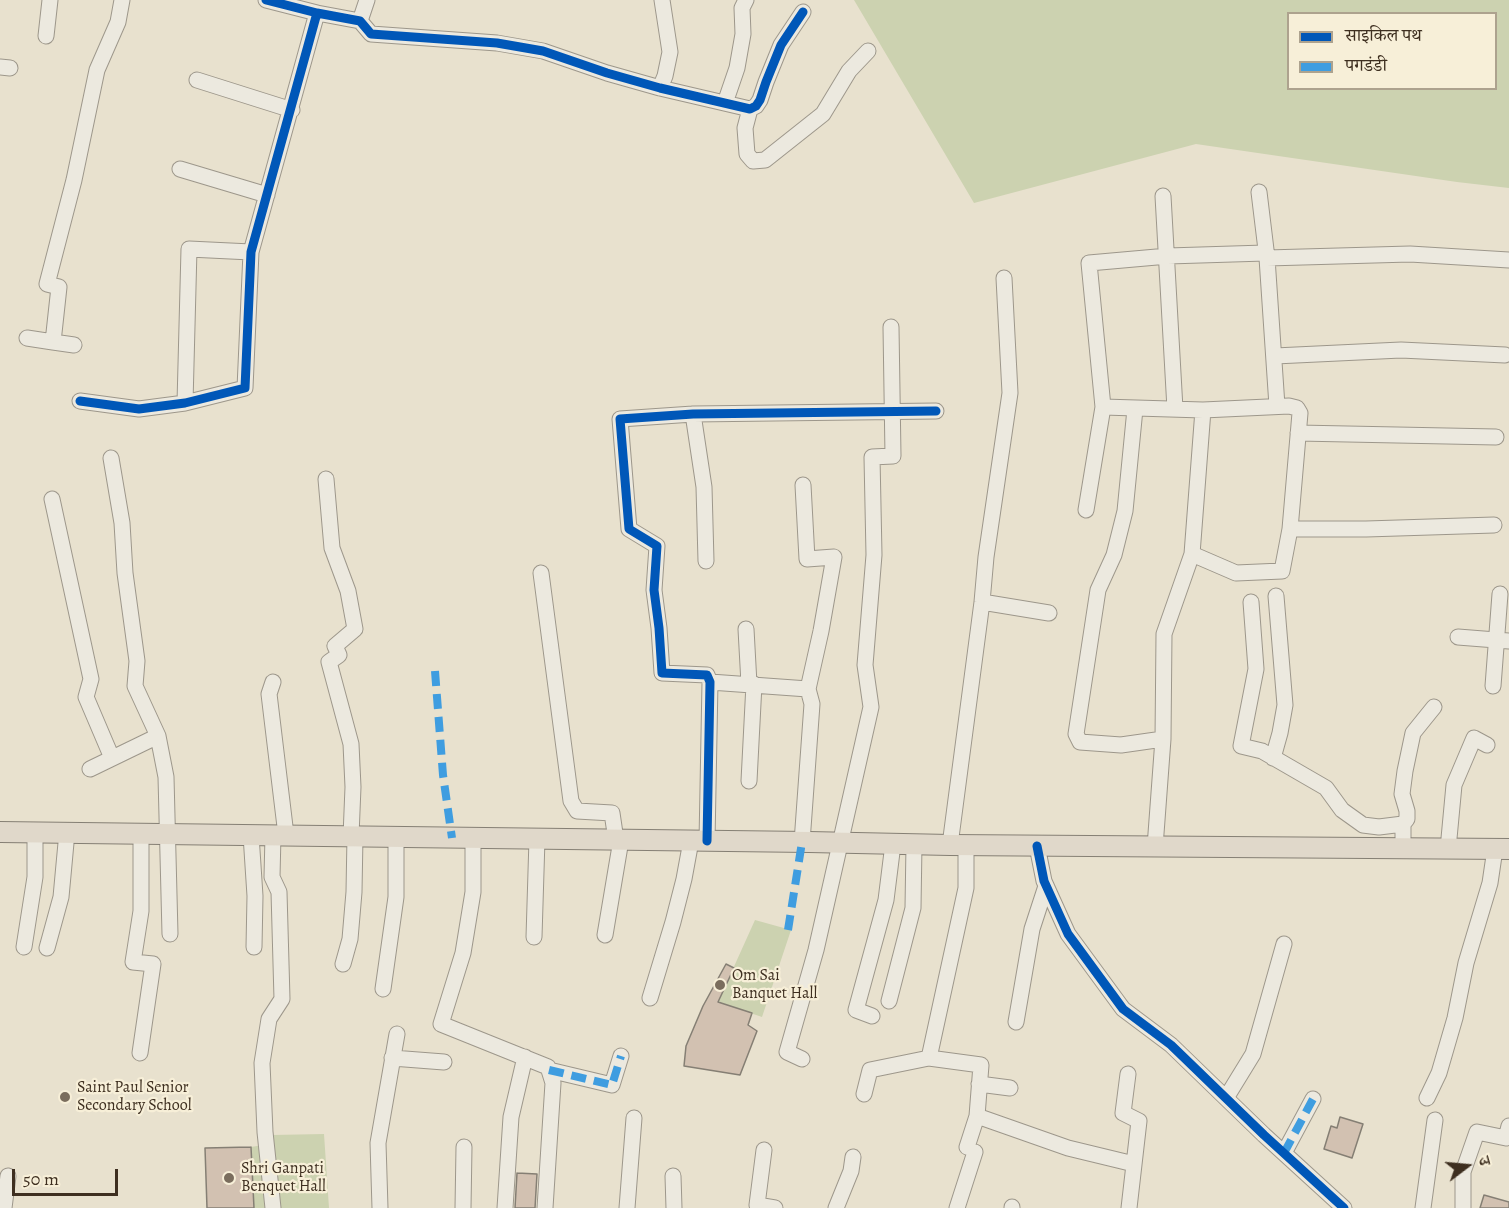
<!DOCTYPE html>
<html>
<head>
<meta charset="utf-8">
<style>
  body { margin:0 }
  #map { position:relative; width:1509px; height:1208px; overflow:hidden; background:#e8e1ce; font-family:Alegreya,"Noto Serif Devanagari",serif }
  canvas { display:block }
  .legend { position:absolute; left:1287px; top:12px; width:210px; height:78px; box-sizing:border-box; background:#f7efd8; border:2px solid #ada28e; margin:0; padding:8px 10px; list-style:none; font-size:18px; color:#3e2f20 }
  .legend li { display:flex; align-items:center; gap:12px; height:30px }
  .legend b { width:30px; border:2px solid #ada28e }
  .north { position:absolute; left:1437px; top:1136px; width:60px; height:60px; -webkit-text-stroke:4px #f7efd8; paint-order:stroke; rotate:74deg; font-size:16px; font-weight:700; line-height:24px; text-align:center; color:#3e2f20 }
  .north::after { content:''; display:block; margin:auto; width:21px; height:27px; background:#3e2f20; clip-path:polygon(50% 0,100% 100%,50% 72%,0 100%) }
  .scale { position:absolute; left:12px; top:1169px; width:106px; height:27px; box-sizing:border-box; border:3px solid #3e2f20; border-top:0; padding-left:8px; font-size:18px; line-height:21px; white-space:nowrap; color:#3e2f20; -webkit-text-stroke:4px #f7efd8; paint-order:stroke }
</style>
</head>
<body>
<div id="map">
<canvas width="1509" height="1208"></canvas>
<ul class="legend">
<li><b style="height:8px;background:#0057b8"></b>साइकिल पथ</li>
<li><b style="height:8px;background:#3f9de0"></b>पगडंडी</li>
</ul>
<div class="north">उ</div>
<div class="scale">50 m</div>
</div>
<script>
const ctx = document.querySelector('canvas').getContext('2d');
ctx.lineJoin = 'round';
function paint(path, color) { ctx.fillStyle = color; ctx.fill(path, 'evenodd'); }
const toPath = rows => new Path2D(rows.map(r => 'M' + r).join(''));
function trace(path, color, width, dash) { ctx.strokeStyle = color; ctx.lineWidth = width; ctx.lineCap = dash ? 'butt' : 'round'; ctx.setLineDash(dash || []); ctx.stroke(path); }
function write(font, color, halo, rows, align = 'center') {
  ctx.font = font + ' Alegreya,serif'; ctx.lineWidth = 4.5; ctx.setLineDash([]); ctx.textBaseline = 'middle'; ctx.strokeStyle = halo; ctx.fillStyle = color; for (const [text, x, y, turn = 0] of rows) {
    ctx.save(); ctx.translate(x, y); ctx.rotate((+turn || 0) * Math.PI / 180); ctx.textAlign = isNaN(turn) ? turn : align; if (halo) ctx.strokeText(text, 0, 0); ctx.fillText(text, 0, 0); ctx.restore();
  }
}
paint(toPath([
  [854,0,1509,0,1509,188,1457,182,1196,144,974,203],
  [1288,14,1496,14,1496,88,1288,88],
  [755,920,791,930,762,1017,718,1002],
  [324,1134,329,1208,279,1208,272,1135],
  [263,1145,269,1208,254,1208,251,1147]
]), '#ccd2b0');
const building = toPath([
  [726,964,734,968,718,1002,752,1013,748,1025,757,1031,740,1075,684,1066,686,1046,703,1006,726,964],
  [1340,1117,1363,1124,1352,1158,1324,1149,1331,1126,1337,1128,1340,1117],
  [251,1147,254,1208,207,1208,205,1148,251,1147],
  [517,1173,537,1174,535,1208,515,1208,517,1173],
  [1484,1195,1509,1202,1509,1208,1480,1208,1484,1195]
]);
paint(building, '#d2c1b1');
trace(building, '#857f74', 1.5);
const minor = toPath([
  [266,0,317,13,360,21,371,34,497,43,543,51,607,73,660,88,750,109,756,106,760,100,766,82,781,45,803,12],
  [360,21,367,0],
  [46,36,50,0],
  [0,67,10,68],
  [197,80,292,110],
  [660,88,665,76,670,52,662,0],
  [725,103,737,68,743,34,742,8,746,0],
  [750,109,745,128,747,154,753,161,765,160,823,114,849,71,868,51],
  [180,169,267,195],
  [1259,192,1267,258,1277,406],
  [1163,196,1175,409],
  [1267,258,1410,254,1509,260],
  [27,338,53,342,59,287,47,284,74,180,97,70,118,22,122,0],
  [53,342,74,345],
  [1275,356,1401,350,1505,355],
  [80,401,139,409,185,403,245,388,251,252,317,13],
  [185,403,189,249,251,252],
  [1103,407,1203,410,1289,406,1297,408,1300,413,1290,529,1282,571,1236,573,1192,554],
  [1135,409,1125,511,1114,555,1098,590,1076,734,1080,742,1121,745,1163,739],
  [693,414,704,487,706,561],
  [1298,433,1496,437],
  [111,458,122,523,125,573,137,661,135,686,158,736,166,777,170,934],
  [326,479,332,548,348,591,355,629,335,646,339,655,329,662,351,744,353,787,351,836],
  [52,499,91,679,86,697,112,758],
  [1086,510,1103,407,1089,263,1168,256,1265,253],
  [1290,529,1366,529,1494,525],
  [541,573,571,801,577,811,612,813,616,840],
  [982,602,1049,613],
  [1251,602,1256,669,1241,746,1262,751,1326,788,1342,810,1363,825,1379,827,1403,824],
  [746,629,749,684],
  [1458,637,1509,641],
  [273,682,269,694,286,835],
  [710,682,808,689],
  [1493,686,1500,594],
  [1273,758,1280,733,1285,705,1276,596],
  [90,769,158,736],
  [749,781,754,684],
  [251,835,255,896,254,947],
  [473,838,473,892,463,953,441,1024,548,1067,553,1083,545,1208],
  [707,841,710,682,707,675,662,673,659,628,654,590,657,546,629,529,620,419,693,414,936,411],
  [802,842,812,704,808,689,821,631,834,557,807,559,803,485],
  [950,845,982,602,986,557,1010,393,1004,278],
  [966,846,966,888,929,1058,981,1065,977,1116,967,1147],
  [1037,846,1044,881,1068,934,1123,1009,1171,1045,1264,1135,1344,1208],
  [1155,847,1163,739,1164,634,1192,554,1203,410],
  [1403,848,1403,824,1407,819,1407,811,1402,794,1405,771,1413,733,1434,707],
  [1448,849,1454,785,1474,738,1487,745],
  [605,935,621,840],
  [534,937,537,839],
  [24,947,35,877,35,832],
  [47,948,61,897,67,832],
  [343,964,350,939,354,892,355,836],
  [383,989,396,897,396,837],
  [650,998,673,922,684,879,691,841],
  [889,1001,913,908,914,844],
  [872,1016,856,1010,886,900,893,844],
  [1016,1022,1032,929,1046,886],
  [140,1053,153,964,133,962,141,911,141,833],
  [392,1058,444,1062],
  [802,1059,787,1052,816,950,871,707,865,665,874,555,872,457,893,456,891,327],
  [549,1070,612,1085,621,1056],
  [1128,1074,1123,1113,1139,1121,1129,1208],
  [979,1084,1010,1088],
  [864,1094,870,1070,929,1058],
  [1226,1098,1253,1054,1284,944],
  [1427,1098,1439,1073,1455,1018,1466,963,1490,883,1495,849],
  [977,1116,1068,1148,1134,1164],
  [764,1150,757,1205,775,1208],
  [1284,1153,1313,1099],
  [673,1176,674,1208],
  [4,1208,8,1176],
  [273,1208,265,1132,262,1063,269,1019,282,999,279,892,272,877,273,835],
  [380,1208,378,1143,397,1034],
  [463,1208,464,1147],
  [505,1208,511,1117,525,1057],
  [627,1208,634,1118],
  [836,1208,851,1171,853,1157],
  [957,1208,975,1152],
  [1012,1208,1012,1207],
  [1423,1208,1435,1120],
  [1463,1208,1463,1172,1477,1132,1506,1138,1509,1126]
]);
const major = toPath([
  [0,832,809,842,950,845,1509,849]
]);
trace(minor, '#9d978b', 17);
trace(major, '#857f74', 22);
trace(minor, '#ece9df', 15);
trace(major, '#e0d8ca', 20);
trace(toPath([
  [435,671,443,775,452,838],
  [788,930,802,842],
  [549,1070,612,1085,621,1056],
  [1284,1153,1313,1099]
]), '#3f9de0', 8, [15, 8]);
trace(toPath([
  [266,0,317,13,360,21,371,34,497,43,543,51,607,73,660,88,750,109,756,106,760,100,766,82,781,45,803,12],
  [80,401,139,409,185,403,245,388,251,252,317,13],
  [707,841,710,682,707,675,662,673,659,628,654,590,657,546,629,529,620,419,693,414,936,411],
  [1037,846,1044,881,1068,934,1123,1009,1171,1045,1264,1135,1344,1208]
]), '#0057b8', 9);
for (const [x, y, r, color] of [
  [720,985,6,"#7a6d5d"],
  [65,1097,6,"#7a6d5d"],
  [229,1178,6,"#7a6d5d"]
]) { const dot = new Path2D(); dot.arc(x, y, r, 0, 2 * Math.PI); ctx.fillStyle = color; ctx.fill(dot); trace(dot, '#f7efd8', 2); }
write('16px', '#3e2f20', '#f7efd8', [
  ["Om Sai",732,976],
  ["Banquet Hall",732,994],
  ["Saint Paul Senior",77,1088],
  ["Secondary School",77,1106],
  ["Shri Ganpati",241,1169],
  ["Benquet Hall",241,1187]
], 'left');
</script>
</body>
</html>
